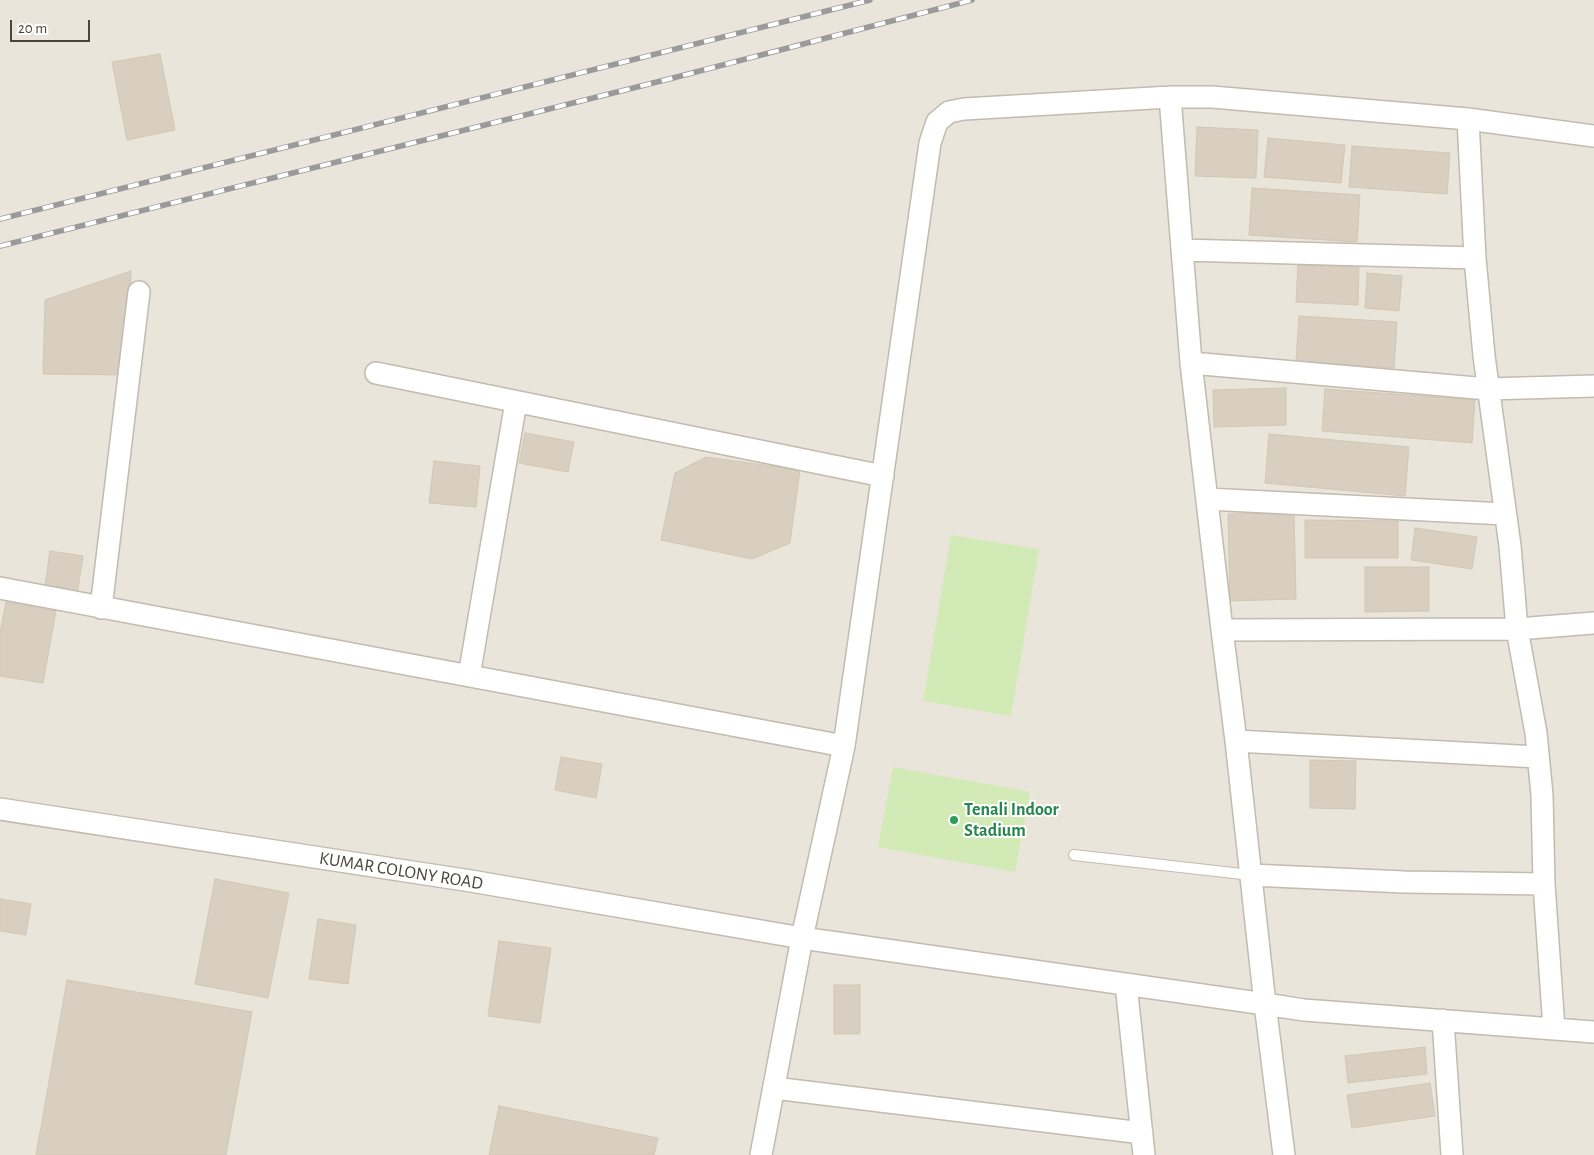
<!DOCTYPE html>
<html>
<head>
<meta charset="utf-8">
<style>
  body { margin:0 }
  #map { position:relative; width:1594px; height:1155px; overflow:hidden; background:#f6f3ec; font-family:"Alegreya Sans",sans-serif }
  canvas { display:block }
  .scale { position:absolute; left:10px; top:20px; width:80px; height:22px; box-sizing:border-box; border:2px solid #4b4439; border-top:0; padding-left:6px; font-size:15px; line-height:18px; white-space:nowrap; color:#4b4439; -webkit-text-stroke:4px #fff; paint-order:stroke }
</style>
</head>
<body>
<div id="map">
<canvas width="1594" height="1155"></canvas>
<div class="scale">20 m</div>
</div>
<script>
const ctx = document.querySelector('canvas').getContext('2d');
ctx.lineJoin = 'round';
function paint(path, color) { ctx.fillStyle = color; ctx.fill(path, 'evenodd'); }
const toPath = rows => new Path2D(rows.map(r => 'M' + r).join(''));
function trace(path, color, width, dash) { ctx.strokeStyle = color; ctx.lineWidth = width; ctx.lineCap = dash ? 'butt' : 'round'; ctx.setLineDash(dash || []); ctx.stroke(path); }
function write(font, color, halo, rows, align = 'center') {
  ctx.font = font + ' "Alegreya Sans",sans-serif'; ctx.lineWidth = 4; ctx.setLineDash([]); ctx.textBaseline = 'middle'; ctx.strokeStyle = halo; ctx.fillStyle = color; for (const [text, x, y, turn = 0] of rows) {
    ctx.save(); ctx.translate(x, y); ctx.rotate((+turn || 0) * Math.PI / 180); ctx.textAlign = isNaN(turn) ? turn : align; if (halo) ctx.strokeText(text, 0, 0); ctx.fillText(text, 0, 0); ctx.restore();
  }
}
paint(toPath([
  [0,0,1594,0,1594,1155,0,1155]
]), '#eae5da');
paint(toPath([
  [951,535,1039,549,1011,716,923,701],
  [893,767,1030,792,1015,872,878,847]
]), '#d2eab5');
const building = toPath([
  [160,54,175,130,127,140,112,62,160,54],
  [1197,127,1258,130,1256,178,1195,176,1197,127],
  [1268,138,1345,145,1341,183,1264,177,1268,138],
  [1352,146,1450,153,1447,194,1349,187,1352,146],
  [1252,188,1360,195,1357,242,1249,235,1252,188],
  [1298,265,1359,267,1358,305,1296,302,1298,265],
  [131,271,129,375,43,374,45,300,131,271],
  [1367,273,1402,276,1399,311,1365,308,1367,273],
  [1299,316,1397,322,1394,368,1296,361,1299,316],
  [1286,388,1286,425,1214,427,1213,390,1286,388],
  [1325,389,1475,400,1472,443,1322,431,1325,389],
  [525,433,574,442,568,472,519,463,525,433],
  [1269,434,1409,447,1405,496,1265,483,1269,434],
  [706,457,800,470,790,543,752,559,661,540,675,473,706,457],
  [434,461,480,466,476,507,429,503,434,461],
  [1294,513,1296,599,1230,601,1228,514,1294,513],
  [1305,520,1398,521,1398,558,1305,558,1305,520],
  [1415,528,1477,537,1472,569,1411,560,1415,528],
  [50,551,83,556,77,596,44,592,50,551],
  [1365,567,1429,567,1429,611,1365,612,1365,567],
  [6,602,56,611,43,683,0,676,0,633,6,602],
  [561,757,602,764,596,798,555,790,561,757],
  [1310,760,1356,761,1355,809,1310,808,1310,760],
  [215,879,289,893,268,998,195,984,215,879],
  [0,899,31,904,26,935,0,931,0,899],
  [318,919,356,925,348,984,309,979,318,919],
  [499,941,551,948,540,1023,488,1016,499,941],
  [67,980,252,1012,226,1155,36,1155,67,980],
  [834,985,860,985,860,1034,834,1034,834,985],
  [1425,1047,1427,1074,1348,1083,1345,1056,1425,1047],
  [1430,1083,1435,1116,1352,1128,1347,1095,1430,1083],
  [499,1106,658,1138,654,1155,489,1155,499,1106]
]);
paint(building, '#d8cfc1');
trace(building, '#d3c7b4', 1);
const lane = toPath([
  [1074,855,1251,875]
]);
const street = toPath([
  [1170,97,1191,363,1222,630,1236,741,1265,1004,1284,1155],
  [1468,119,1475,258,1484,356,1510,546,1517,629,1536,733,1542,795,1544,884,1554,1029],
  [1182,250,1475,258],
  [1191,363,1488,389,1594,386],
  [376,373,883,476],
  [1207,499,1505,514],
  [0,588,844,746],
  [101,608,139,292],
  [1222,630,1517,629,1594,623],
  [469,676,516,402],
  [1236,741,1538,757],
  [0,809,471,881,802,938,1265,1004,1304,1010,1594,1032],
  [1251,875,1404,882,1544,884],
  [1126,984,1144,1155],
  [1443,1020,1452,1155],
  [774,1088,1142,1133],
  [761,1155,802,938,844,746,930,143,937,122,949,112,964,109,1170,97,1212,97,1468,119,1594,136]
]);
trace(lane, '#c2bbae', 12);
trace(street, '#c2bbae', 24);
trace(lane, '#fff', 10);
trace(street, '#fff', 21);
const rail = toPath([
  [0,219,870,0],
  [0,246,669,79,972,0]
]);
trace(rail, '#9a9a9a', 5.5);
trace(rail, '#fff', 4, [11]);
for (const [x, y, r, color] of [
  [954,820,5,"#2e9e5b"]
]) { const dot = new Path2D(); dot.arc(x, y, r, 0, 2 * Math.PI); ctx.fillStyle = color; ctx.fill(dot); trace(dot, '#fff', 2); }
write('bold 18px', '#27864d', '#fff', [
  ["Tenali Indoor",964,810],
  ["Stadium",964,831]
], 'left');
write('18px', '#4b4439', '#fff', [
  ["KUMAR COLONY ROAD",401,871,9]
]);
</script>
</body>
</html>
